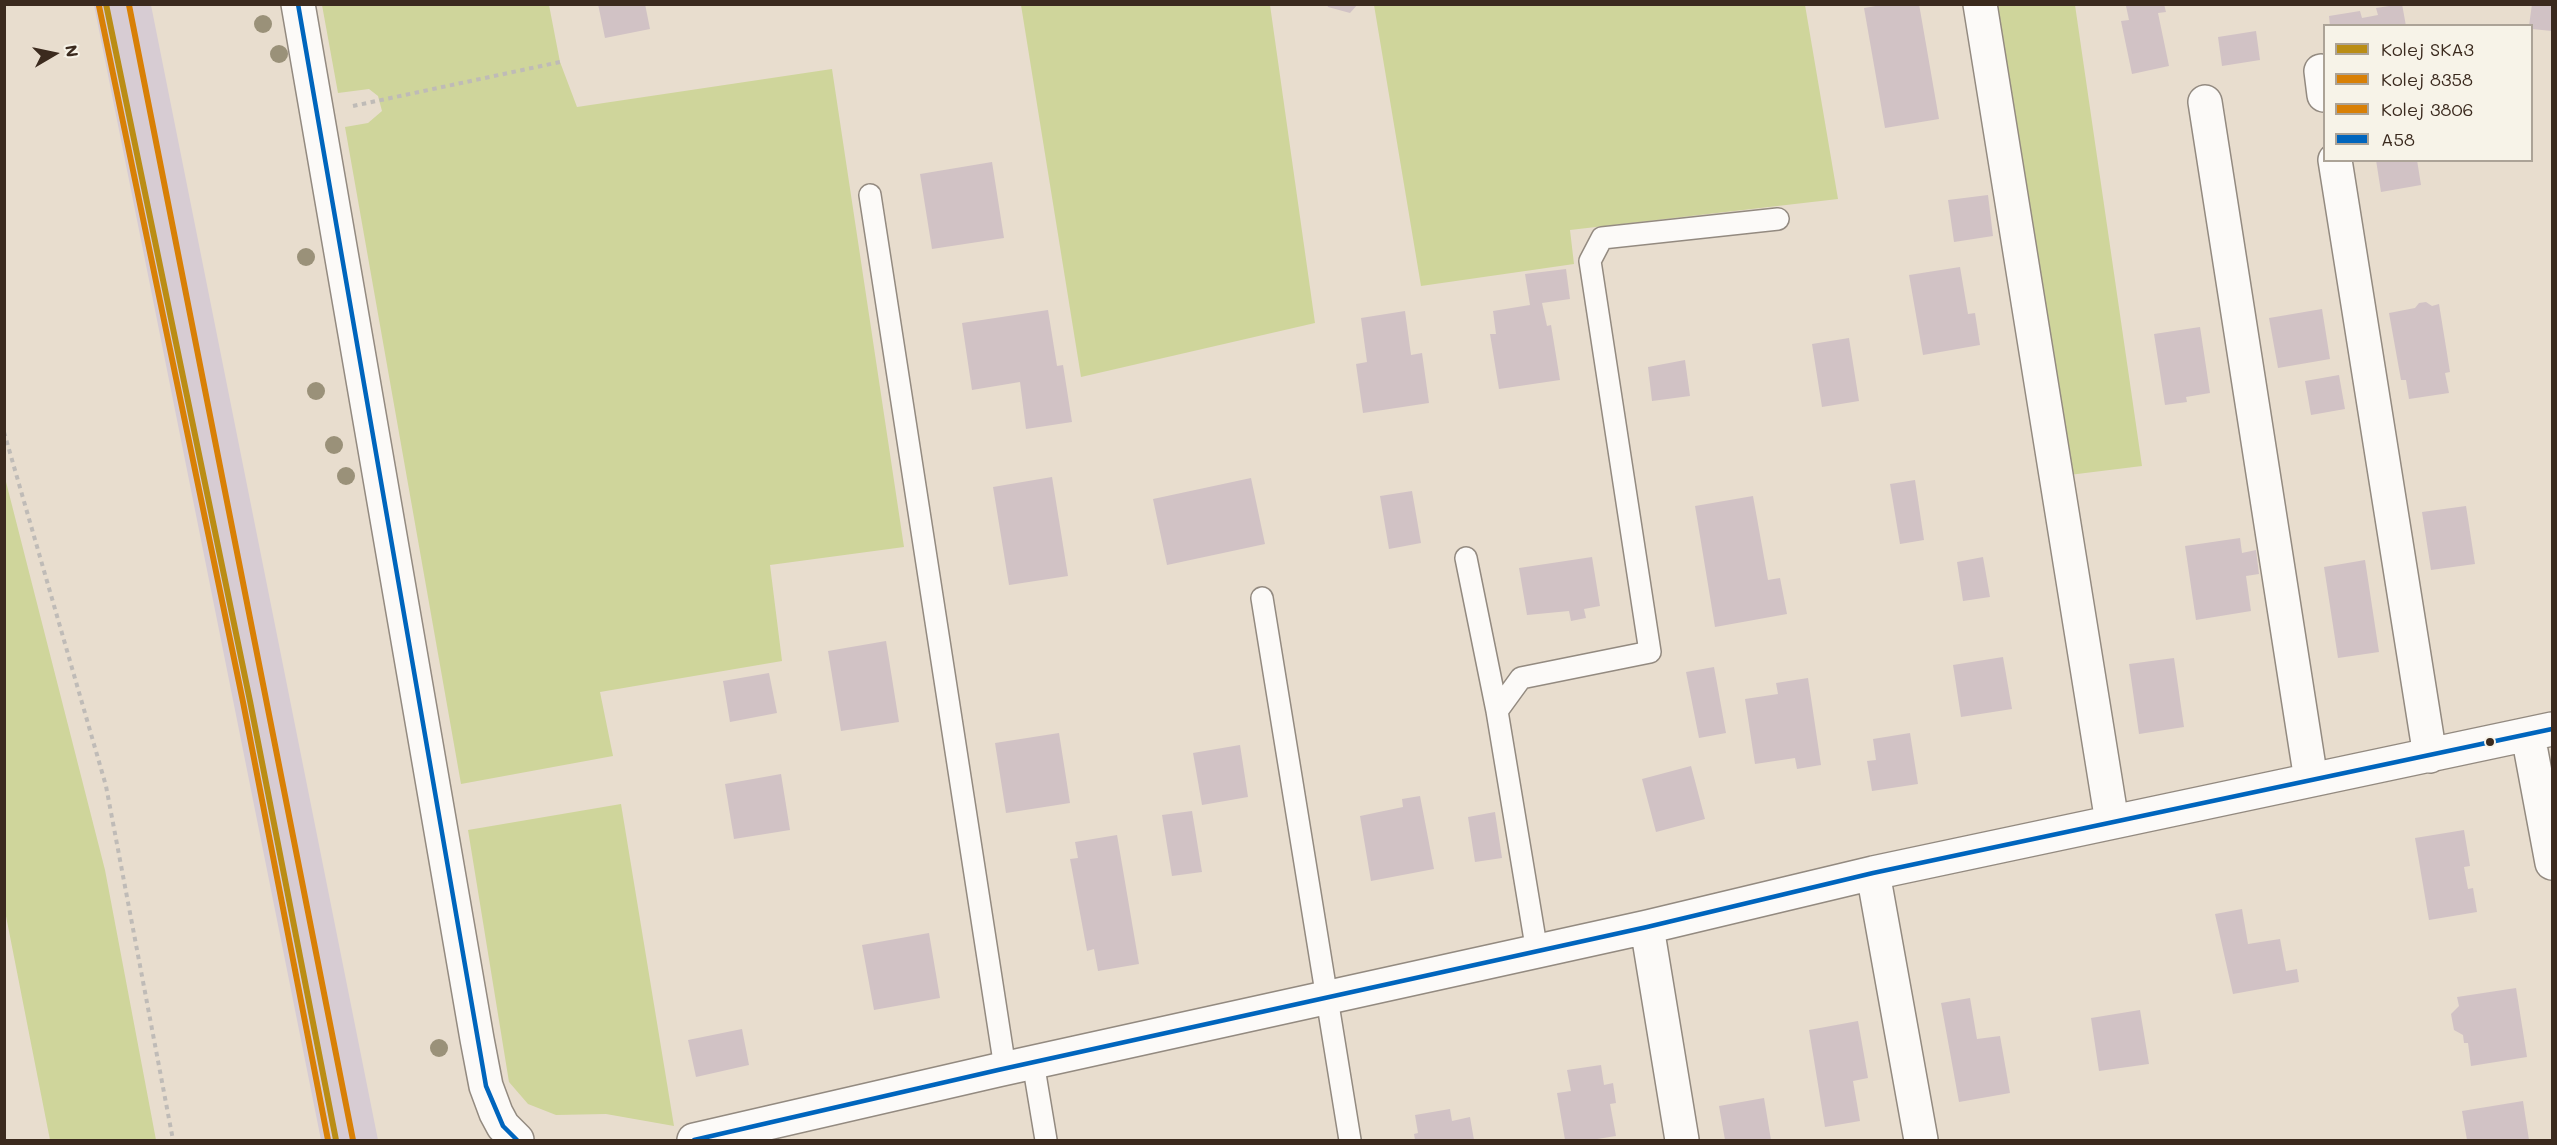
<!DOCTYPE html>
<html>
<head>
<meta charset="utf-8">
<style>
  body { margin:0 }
  #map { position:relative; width:2557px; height:1145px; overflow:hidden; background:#e8ddce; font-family:Mali,sans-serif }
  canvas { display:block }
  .frame { position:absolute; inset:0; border:6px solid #3b2a1e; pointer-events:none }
  .legend { position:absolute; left:2323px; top:24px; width:210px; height:138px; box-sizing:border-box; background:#f7f3e8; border:2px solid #aca397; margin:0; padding:8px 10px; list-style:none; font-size:18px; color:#3b2a1e }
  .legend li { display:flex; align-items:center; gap:12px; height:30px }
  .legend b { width:30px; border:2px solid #aca397 }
  .north { position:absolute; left:24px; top:24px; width:60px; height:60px; -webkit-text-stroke:4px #f7f3e8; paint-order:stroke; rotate:81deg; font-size:16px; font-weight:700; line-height:24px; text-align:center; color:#3b2a1e }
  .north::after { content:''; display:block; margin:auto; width:21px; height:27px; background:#3b2a1e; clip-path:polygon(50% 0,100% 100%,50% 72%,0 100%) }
</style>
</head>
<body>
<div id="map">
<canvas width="2557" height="1145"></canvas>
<div class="frame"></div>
<ul class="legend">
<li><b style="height:8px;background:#ba8d15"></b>Kolej SKA3</li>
<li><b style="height:8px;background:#d88006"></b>Kolej 8358</li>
<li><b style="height:8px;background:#d88006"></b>Kolej 3806</li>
<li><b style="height:8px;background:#0065bd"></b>A58</li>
</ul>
<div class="north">N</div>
</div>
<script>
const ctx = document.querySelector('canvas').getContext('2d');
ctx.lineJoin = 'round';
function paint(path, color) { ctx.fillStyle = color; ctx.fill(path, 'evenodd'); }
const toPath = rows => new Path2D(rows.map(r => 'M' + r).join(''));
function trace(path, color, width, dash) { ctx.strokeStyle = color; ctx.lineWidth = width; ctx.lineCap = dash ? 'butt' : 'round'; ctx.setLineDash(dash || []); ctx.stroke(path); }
paint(toPath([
  [94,5,151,5,378,1140,321,1140]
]), '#d7ccd3');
paint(toPath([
  [322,5,549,5,560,62,577,107,832,69,904,547,770,565,782,661,600,692,613,756,461,784,345,127,368,123,382,111,378,96,369,89,338,93],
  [1021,5,1270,5,1315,323,1081,377],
  [1374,5,1805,5,1838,199,1570,230,1574,264,1421,286],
  [1989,5,2075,5,2142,466,2069,475],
  [4,474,105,870,156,1140,50,1140,5,911],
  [621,804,674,1126,606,1114,556,1115,528,1104,509,1082,468,830]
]), '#cfd59b');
paint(toPath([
  [598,4,645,4,650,29,605,38],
  [1327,4,1358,4,1350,13,1328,7],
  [1887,4,1919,4,1939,119,1885,128,1864,8],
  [2133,4,2164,4,2166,12,2158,13,2169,66,2132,74,2121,21,2129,20,2126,6],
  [2402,4,2406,26,2330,26,2329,16,2360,11,2362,18,2378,15,2376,8],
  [2532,4,2552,4,2552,31,2532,29,2529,26],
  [2256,31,2260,60,2222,66,2218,37],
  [2376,160,2417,160,2421,185,2381,192],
  [992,162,1004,238,932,249,920,174],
  [1988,195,1993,236,1954,242,1948,200],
  [1960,267,1968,314,1975,313,1980,345,1923,355,1909,275],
  [1566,269,1570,299,1542,303,1547,326,1551,325,1560,380,1499,389,1490,334,1496,334,1493,311,1530,305,1525,274],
  [2426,302,2432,306,2439,304,2450,372,2445,373,2449,393,2409,399,2406,380,2401,380,2389,313,2415,308,2419,303],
  [2322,309,2330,359,2278,368,2269,318],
  [1048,310,1057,366,1063,365,1072,422,1026,429,1020,382,972,390,962,323],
  [1405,311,1411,355,1422,353,1429,403,1363,413,1356,364,1367,362,1361,318],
  [2200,327,2210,393,2186,397,2187,402,2165,405,2154,334],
  [1849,338,1859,401,1822,407,1812,344],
  [1685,360,1690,396,1652,401,1648,367],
  [2339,375,2345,409,2311,415,2305,381],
  [1052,477,1068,576,1009,585,993,487],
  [1251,478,1265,544,1167,565,1153,499],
  [1915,480,1924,540,1900,544,1890,484],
  [1412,491,1421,543,1389,549,1380,496],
  [1753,496,1768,580,1780,578,1787,614,1715,627,1695,506],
  [2466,506,2475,564,2431,570,2422,512],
  [2240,538,2242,553,2256,550,2259,574,2246,576,2251,611,2196,620,2185,546],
  [1592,557,1600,606,1584,609,1586,618,1571,621,1569,611,1527,615,1519,568],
  [1983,557,1990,597,1963,601,1957,562],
  [2365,560,2379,652,2338,658,2324,567],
  [886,641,899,722,841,731,828,651],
  [2003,657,2012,709,1961,717,1953,665],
  [2174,658,2184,727,2139,734,2129,664],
  [1714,667,1726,733,1699,738,1686,672],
  [769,673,777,713,730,722,723,681],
  [1808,678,1821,765,1797,769,1795,758,1755,764,1745,699,1778,694,1776,683],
  [1059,733,1070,803,1006,813,995,743],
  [1910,733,1918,784,1872,791,1867,761,1876,760,1873,739],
  [1240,745,1248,797,1202,805,1193,753],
  [1691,766,1705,819,1656,832,1642,779],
  [781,774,790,830,734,839,725,784],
  [1420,796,1434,869,1371,881,1360,816,1403,807,1402,799],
  [1192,811,1202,872,1172,876,1162,815],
  [1495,812,1502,858,1475,862,1468,817],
  [2464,830,2470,866,2464,867,2468,889,2473,888,2477,912,2429,920,2415,838],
  [1117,835,1139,964,1098,971,1094,949,1087,951,1070,859,1078,858,1075,842],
  [2242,909,2248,944,2280,939,2286,971,2297,969,2299,982,2233,994,2215,914],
  [929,933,940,998,874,1010,862,945],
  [2516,988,2527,1057,2471,1066,2468,1043,2464,1043,2463,1035,2454,1030,2451,1014,2459,1006,2457,997],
  [1970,998,1977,1039,2000,1036,2010,1093,1959,1102,1941,1003],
  [2140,1010,2149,1064,2099,1071,2091,1018],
  [1858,1021,1868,1078,1853,1081,1860,1121,1825,1127,1809,1030],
  [742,1029,749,1065,696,1077,688,1040],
  [1601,1065,1604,1085,1613,1083,1616,1103,1610,1104,1616,1136,1591,1140,1565,1140,1557,1093,1571,1091,1567,1070],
  [1764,1098,1771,1140,1725,1140,1719,1106],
  [2523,1101,2529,1140,2467,1140,2462,1111],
  [1450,1109,1452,1121,1470,1117,1474,1140,1415,1140,1414,1134,1418,1133,1415,1115]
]), '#d1c2c5');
const lane = toPath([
  [870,195,1005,1068],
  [1466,558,1497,711],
  [1262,598,1350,1140],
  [1537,952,1497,711,1521,678,1650,652,1590,261,1602,238,1778,219],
  [1033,1062,1046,1140]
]);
const street = toPath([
  [298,4,477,1039,486,1086,496,1113,503,1126,517,1140],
  [1980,4,2112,822],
  [2321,71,2324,95],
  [2205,102,2311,780],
  [2335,160,2430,756],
  [2528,735,2552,863],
  [1873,873,1921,1140],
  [1647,927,1682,1140],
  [694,1140,998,1070,1647,927,1873,873,2552,729]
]);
trace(lane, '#938a80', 24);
trace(street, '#938a80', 36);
trace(toPath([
  [353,106,560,62],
  [4,432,106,786,173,1140]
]), '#bfbbb7', 4, [4.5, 4.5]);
trace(lane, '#fcfaf8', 21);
trace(street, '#fcfaf8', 33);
trace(toPath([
  [298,4,486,1086,503,1126,517,1140],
  [694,1140,998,1070,1647,927,1873,873,2552,729]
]), '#0065bd', 4.5);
trace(toPath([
  [106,4,250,701,336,1140]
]), '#ba8d15', 6);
trace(toPath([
  [99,6,243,702,328,1140]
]), '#d88006', 6);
trace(toPath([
  [129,5,353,1140]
]), '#d88006', 6);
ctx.fillStyle = '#9a9179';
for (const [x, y] of [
  [263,24],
  [279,54],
  [306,257],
  [316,391],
  [334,445],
  [346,476],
  [439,1048]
]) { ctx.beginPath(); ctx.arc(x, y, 9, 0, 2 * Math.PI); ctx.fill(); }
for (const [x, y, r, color] of [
  [2490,742,5,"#3b2a1e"]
]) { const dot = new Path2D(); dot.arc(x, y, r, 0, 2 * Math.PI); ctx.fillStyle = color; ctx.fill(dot); trace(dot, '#f7f3e8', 2); }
</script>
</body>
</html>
